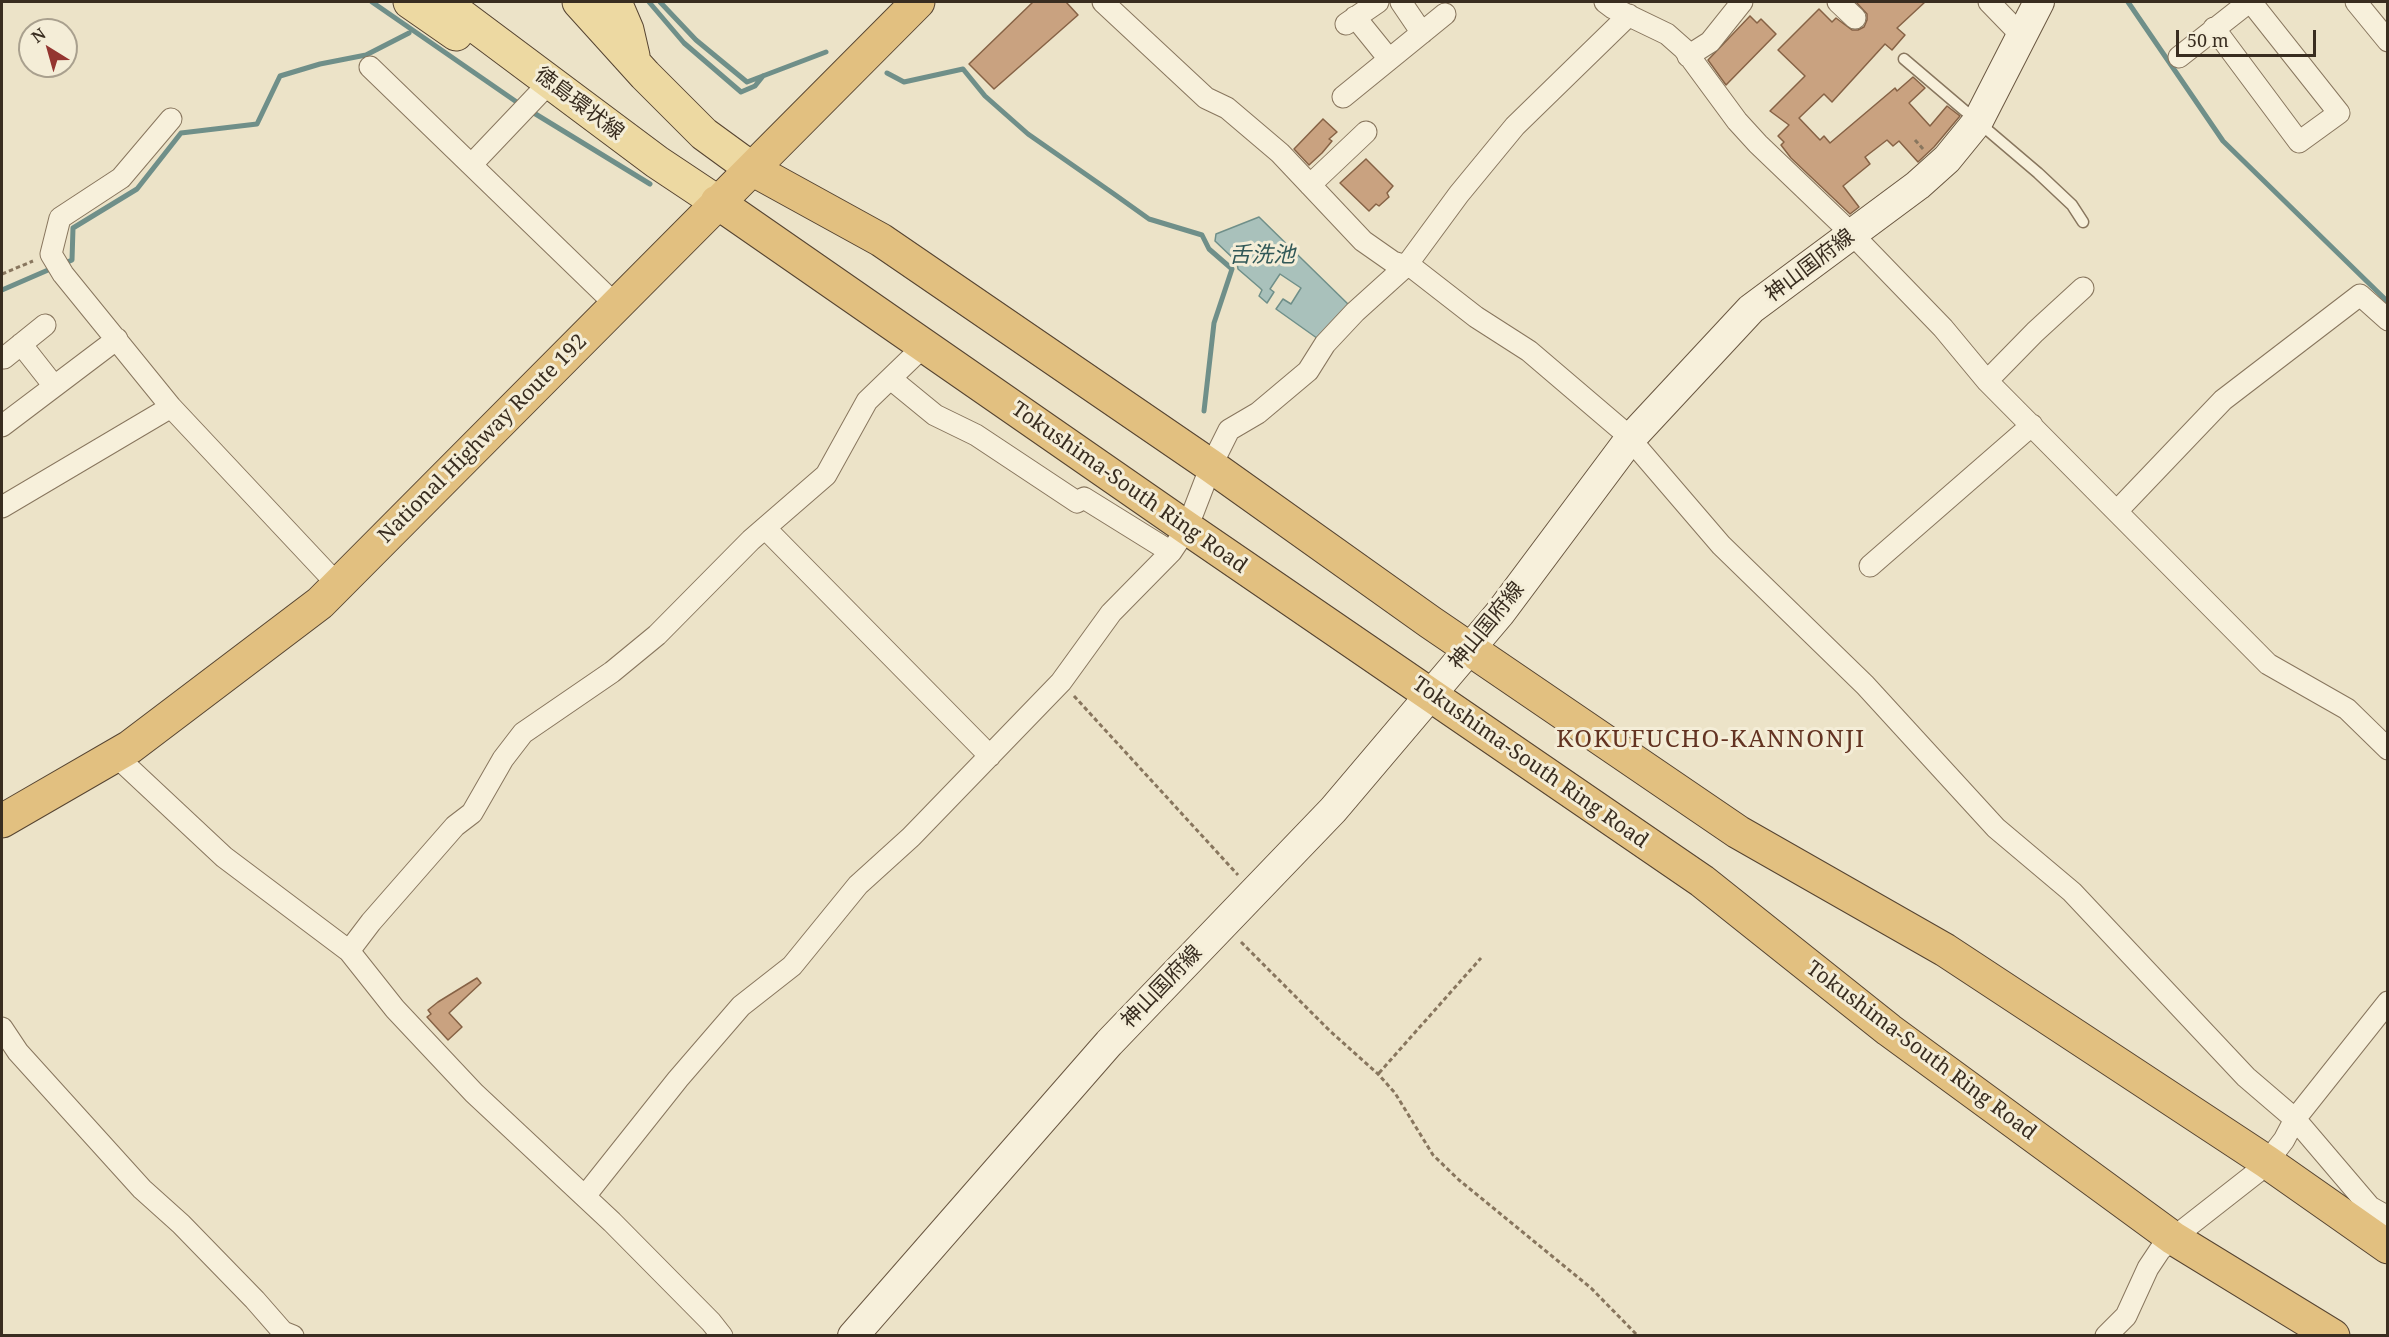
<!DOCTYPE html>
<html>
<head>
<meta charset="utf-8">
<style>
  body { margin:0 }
  #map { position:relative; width:2389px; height:1337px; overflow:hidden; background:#ece3c8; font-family:"Noto Serif",serif }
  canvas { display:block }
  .frame { position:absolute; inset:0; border:3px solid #392d20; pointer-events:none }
  .north { position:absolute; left:18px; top:18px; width:60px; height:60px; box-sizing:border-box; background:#f4edd7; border:2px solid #a9a08e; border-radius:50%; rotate:323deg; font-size:16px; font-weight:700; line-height:24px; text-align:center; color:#392d20 }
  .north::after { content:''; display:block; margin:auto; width:21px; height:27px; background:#943530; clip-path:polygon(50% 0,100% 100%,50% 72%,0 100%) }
  .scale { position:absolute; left:2176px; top:30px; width:140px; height:27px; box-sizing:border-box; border:3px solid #392d20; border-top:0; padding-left:8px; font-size:18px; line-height:21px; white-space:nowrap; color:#392d20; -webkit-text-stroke:4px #f4edd7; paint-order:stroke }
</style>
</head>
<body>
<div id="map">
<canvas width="2389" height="1337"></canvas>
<div class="frame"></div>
<div class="north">N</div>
<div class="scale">50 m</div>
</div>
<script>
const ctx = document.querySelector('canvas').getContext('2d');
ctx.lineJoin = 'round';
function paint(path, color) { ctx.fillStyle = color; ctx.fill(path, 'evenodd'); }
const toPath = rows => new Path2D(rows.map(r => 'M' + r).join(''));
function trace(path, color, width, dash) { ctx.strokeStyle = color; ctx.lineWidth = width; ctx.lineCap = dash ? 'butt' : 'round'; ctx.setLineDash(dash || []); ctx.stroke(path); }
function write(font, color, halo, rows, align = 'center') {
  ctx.font = font + ' "Noto Serif","Noto Sans JP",serif'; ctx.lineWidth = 6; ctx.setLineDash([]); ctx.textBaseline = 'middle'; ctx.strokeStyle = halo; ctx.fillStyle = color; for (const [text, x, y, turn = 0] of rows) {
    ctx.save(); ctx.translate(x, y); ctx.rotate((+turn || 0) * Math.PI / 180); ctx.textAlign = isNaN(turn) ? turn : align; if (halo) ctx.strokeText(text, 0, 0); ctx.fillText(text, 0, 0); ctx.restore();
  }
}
const water = toPath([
  [1259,217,1351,307,1321,341,1276,309,1283,299,1291,304,1301,288,1280,274,1270,289,1274,292,1267,303,1259,296,1262,290,1260,288,1238,269,1237,262,1215,241,1216,234,1259,217]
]);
paint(water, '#a9c1bb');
trace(water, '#6f8f89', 1.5);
trace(toPath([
  [372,2,521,105],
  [649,2,684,43,741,92,755,86,763,76],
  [660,2,696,40,747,82,826,52],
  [2128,2,2223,141,2388,302],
  [887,73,904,82,963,69,985,96,1028,134,1114,194,1149,219,1202,235,1209,249,1232,269,1214,323,1204,411],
  [529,110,650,184],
  [63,264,72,260,73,228,137,189,181,133,257,124,280,76,320,64,366,55,409,33],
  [2,290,55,267]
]), '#6f8f89', 5);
const building = toPath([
  [1033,2,1066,2,1078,15,994,89,969,64,1033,2],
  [1856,2,1925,2,1897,28,1905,35,1892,50,1885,44,1832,102,1824,94,1799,118,1820,140,1824,136,1830,143,1895,88,1897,91,1913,77,1925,88,1909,103,1930,126,1947,106,1960,116,1934,147,1918,162,1899,141,1893,146,1887,140,1865,157,1870,164,1843,186,1859,207,1850,214,1791,158,1781,145,1784,142,1778,136,1789,125,1770,111,1805,76,1778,50,1819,9,1832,22,1836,18,1852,30,1858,30,1864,27,1867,20,1867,14,1856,2],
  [1750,16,1757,23,1761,19,1776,34,1726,85,1708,60,1750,16],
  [1323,119,1337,132,1329,139,1332,141,1322,153,1309,165,1294,149,1323,119],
  [1366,159,1393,186,1387,193,1389,197,1379,206,1376,204,1369,211,1340,183,1366,159],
  [477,978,481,983,449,1013,462,1027,448,1040,427,1017,431,1014,428,1010,438,1002,477,978]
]);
paint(building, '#c9a280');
trace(building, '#866245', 1.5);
const service = toPath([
  [1904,59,2038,173,2072,205,2083,222]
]);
const minor = toPath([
  [1103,2,1206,98,1227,108,1280,153,1363,241,1393,262,1413,268,1476,317,1529,351,1624,432,1721,545,1865,685,1996,828,2072,892,2246,1077,2295,1119,2370,1207,2388,1217],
  [1401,2,1422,33],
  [1605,2,1613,8,1667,34,1684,49,1737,121,1758,144,1852,234,1943,328,1987,381,2268,664,2347,709,2388,749],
  [1838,2,1855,18],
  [1989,2,2021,35],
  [2356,2,2388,41],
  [1355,17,1389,59],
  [1346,24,1378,2],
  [2214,28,2299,142,2339,113,2251,2],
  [1688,56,1710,42,1742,2],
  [2179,57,2249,2],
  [370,67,616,305],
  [1343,97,1445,14],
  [171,119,121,178,60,218,51,254,63,274,171,407,338,585],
  [472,164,550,82],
  [1310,185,1366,132],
  [21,344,54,386],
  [4,358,45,325],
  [891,379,935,415,976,435,1077,502,1084,498,1171,552],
  [1987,381,2035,332,2083,288],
  [2,426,117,339],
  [2,507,171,407],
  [2117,511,2223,400,2360,295,2388,320],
  [765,528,990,756],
  [1870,566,2032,425],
  [116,756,224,857,349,951,395,1009,474,1093,612,1222,711,1322,722,1336],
  [349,951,371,922,455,826,472,813,503,759,523,733,612,672,657,635,751,540,826,475,867,401,924,346],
  [2,1028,18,1052,142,1189,181,1224,255,1300,283,1332,293,1336],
  [585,1196,678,1079,741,1006,792,966,858,885,911,837,1061,682,1111,613,1171,552,1187,528,1211,466,1229,430,1258,413,1308,371,1325,344,1355,312,1406,266,1459,194,1515,126,1629,15],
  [2106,1336,2126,1316,2148,1268,2160,1250,2173,1238,2256,1173,2267,1162,2284,1140,2295,1119,2388,1002]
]);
const secondary = toPath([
  [853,1336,1109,1043,1333,810,1500,613,1630,439,1751,309,1918,185,1947,159,1978,121,2039,2]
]);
const primary = toPath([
  [410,2,456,34],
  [443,2,657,162,717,202],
  [579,2,645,75,704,134,752,169],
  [609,2,618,9,627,30,633,56]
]);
const trunk = toPath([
  [752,169,881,240,1211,466,1430,622,1738,832,1945,950,2267,1162,2388,1247],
  [717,202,1187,528,1702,881,1889,1030,2173,1238,2333,1336],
  [2,821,130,747,320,603,918,2]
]);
trace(service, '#88765e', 13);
trace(minor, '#88765e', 23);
trace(secondary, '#6a5741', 32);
trace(primary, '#564431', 35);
trace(trunk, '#564431', 35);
trace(toPath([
  [1915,140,1924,150],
  [2,274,33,261],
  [1074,696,1238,875],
  [1241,942,1330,1031,1378,1074,1395,1093,1433,1155,1459,1180,1591,1288,1638,1336],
  [1379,1073,1481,958]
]), '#88765e', 3, [4.5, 3]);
trace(service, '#f7f0db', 10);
trace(minor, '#f7f0db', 21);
trace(secondary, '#f7f0db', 30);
trace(primary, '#edd9a2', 33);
trace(trunk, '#e2c080', 33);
write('21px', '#392d20', '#f4edd7', [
  ["徳島環状線",579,104,37],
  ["神山国府線",1810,266,-37],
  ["National Highway Route 192",483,439,-45],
  ["Tokushima-South Ring Road",1129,488,35],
  ["神山国府線",1487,626,-51],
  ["Tokushima-South Ring Road",1530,763,35],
  ["神山国府線",1162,987,-46],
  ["Tokushima-South Ring Road",1921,1051,37]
]);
write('italic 22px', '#315857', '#f4edd7', [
  ["舌洗池",1262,256]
]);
ctx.letterSpacing = '1.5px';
write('24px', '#633322', '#f4edd7', [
  ["KOKUFUCHO-KANNONJI",1711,740]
]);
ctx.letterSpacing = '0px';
</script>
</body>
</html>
